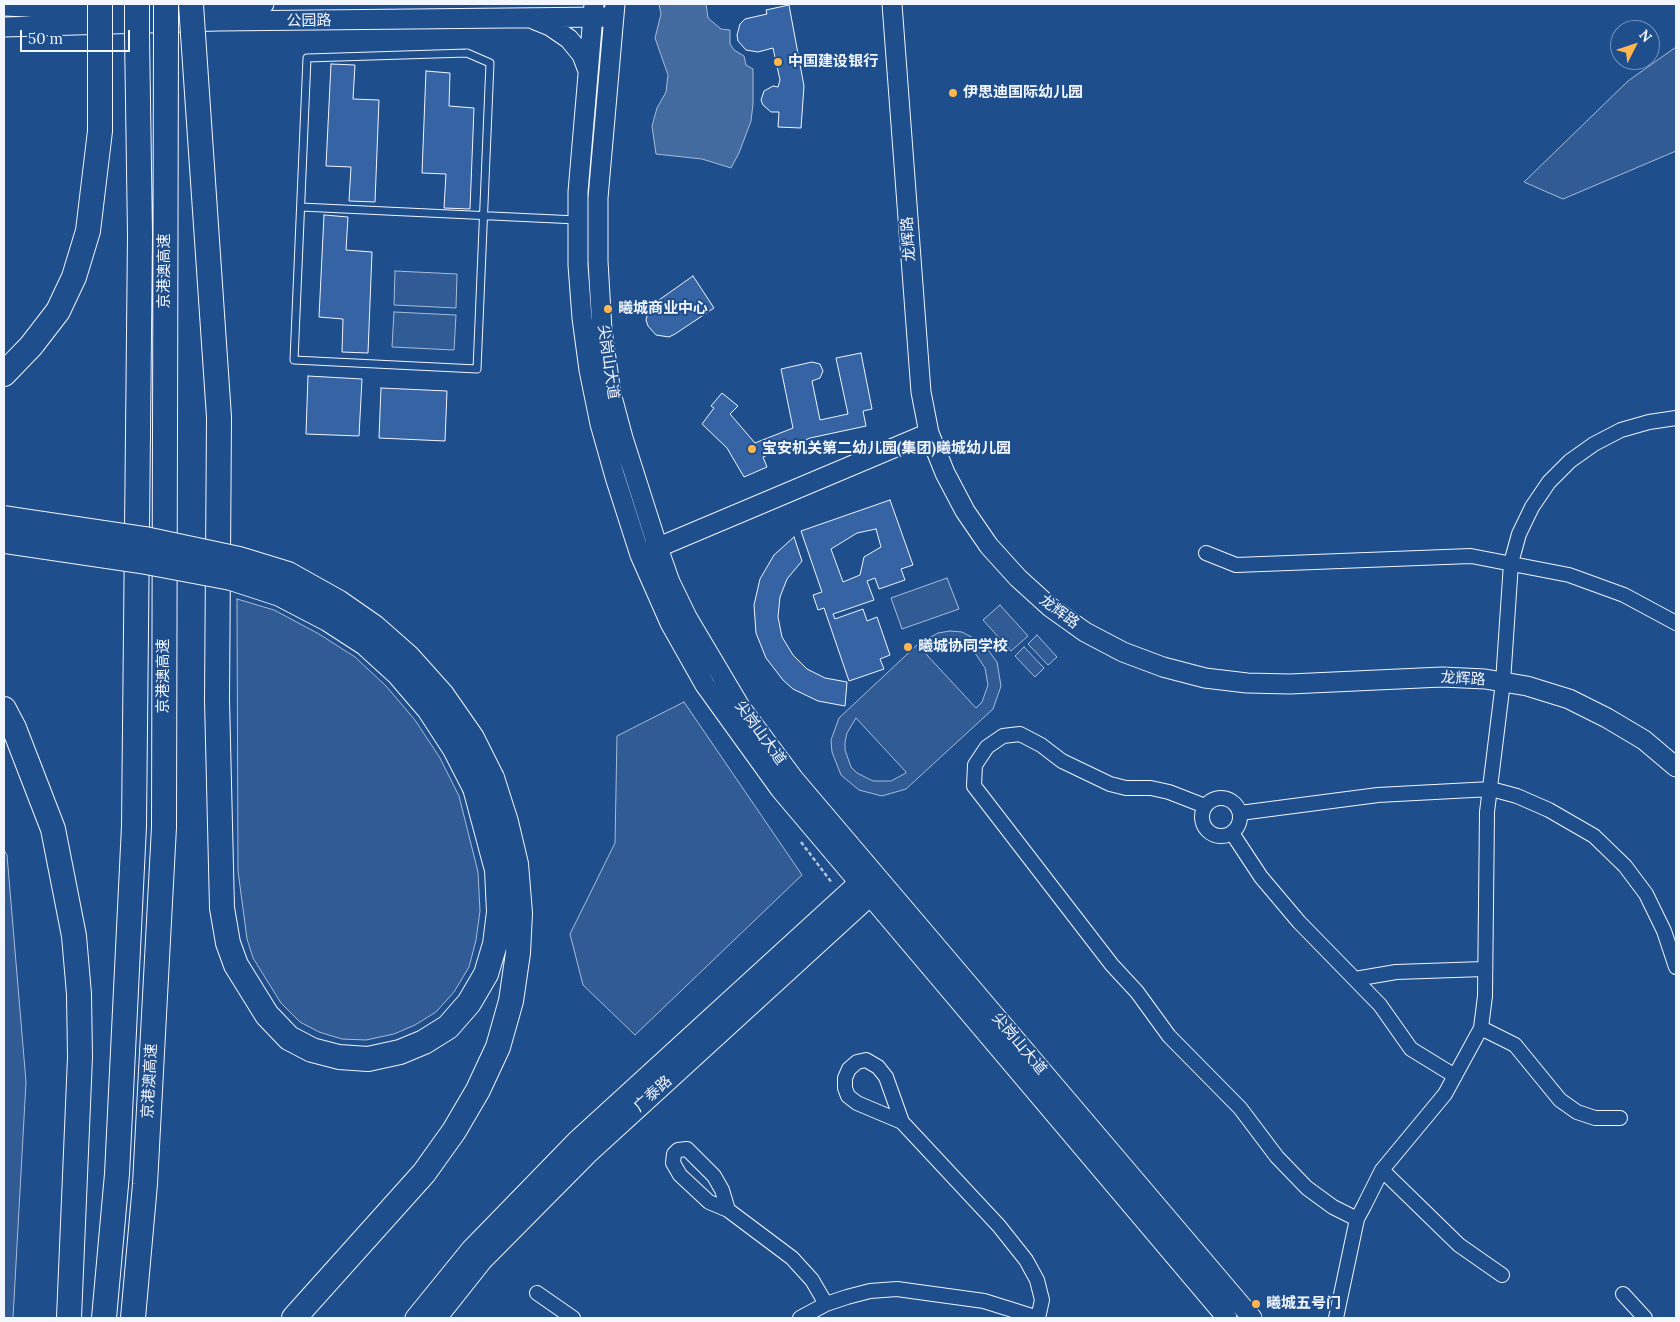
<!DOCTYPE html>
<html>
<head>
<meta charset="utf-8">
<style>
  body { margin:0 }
  #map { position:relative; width:1680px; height:1322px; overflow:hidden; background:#1f4e8c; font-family:Lora,serif }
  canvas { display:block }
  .frame { position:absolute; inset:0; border:5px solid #f2f6ff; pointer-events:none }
  .north { position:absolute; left:1610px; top:20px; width:50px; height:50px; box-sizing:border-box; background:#1f4e8c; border:1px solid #7391ba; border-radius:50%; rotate:49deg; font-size:14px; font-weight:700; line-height:20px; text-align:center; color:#f2f6ff }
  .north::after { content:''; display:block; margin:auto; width:18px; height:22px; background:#ffb74d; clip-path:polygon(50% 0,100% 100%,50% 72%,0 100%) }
  .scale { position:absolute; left:20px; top:30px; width:110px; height:22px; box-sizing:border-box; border:2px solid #f2f6ff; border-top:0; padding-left:6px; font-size:15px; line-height:18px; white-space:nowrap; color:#f2f6ff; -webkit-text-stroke:4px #1f4e8c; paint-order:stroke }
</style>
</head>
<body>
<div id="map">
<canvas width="1680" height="1322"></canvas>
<div class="frame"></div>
<div class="north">N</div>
<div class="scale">50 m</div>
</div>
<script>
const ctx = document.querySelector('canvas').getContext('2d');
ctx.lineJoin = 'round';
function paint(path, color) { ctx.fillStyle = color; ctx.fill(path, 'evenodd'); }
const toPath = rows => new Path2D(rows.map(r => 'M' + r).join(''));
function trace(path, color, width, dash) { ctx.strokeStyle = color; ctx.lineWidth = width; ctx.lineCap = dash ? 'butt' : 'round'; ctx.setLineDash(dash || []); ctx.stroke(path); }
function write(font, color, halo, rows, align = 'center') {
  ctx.font = font + ' Lora,"Noto Sans SC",serif'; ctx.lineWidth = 4; ctx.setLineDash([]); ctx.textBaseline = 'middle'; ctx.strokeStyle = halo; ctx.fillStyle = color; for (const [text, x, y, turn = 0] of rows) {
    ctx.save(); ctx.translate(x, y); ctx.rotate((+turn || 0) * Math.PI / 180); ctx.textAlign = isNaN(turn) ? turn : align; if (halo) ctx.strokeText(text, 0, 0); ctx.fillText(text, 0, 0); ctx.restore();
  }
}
const built = toPath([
  [1676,47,1676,151,1563,199,1524,182,1628,81,1676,47],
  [395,271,457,274,456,308,394,305,395,271],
  [394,312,456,315,454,350,392,347,394,312],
  [947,578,959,609,902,629,891,598,947,578],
  [237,599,274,610,319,634,355,657,386,686,415,720,440,758,459,796,478,872,480,911,476,940,469,967,454,992,436,1012,415,1025,394,1034,366,1040,342,1039,319,1032,300,1022,281,1003,253,958,247,939,238,871,237,599],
  [1000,605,1028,636,1011,651,983,620,1000,605],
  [950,631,962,632,983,643,997,662,1001,686,993,709,906,789,882,796,859,790,841,775,832,752,831,740,839,718,918,644,938,633,950,631],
  [950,644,967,648,975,653,985,668,988,685,982,702,976,708,926,654,941,645,950,644],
  [856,718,906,772,906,773,891,781,873,781,857,773,851,767,845,750,845,742,847,733,856,718],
  [1037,635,1057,657,1048,665,1028,644,1037,635],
  [1024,647,1044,668,1035,677,1015,656,1024,647],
  [684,702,802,875,635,1035,583,985,570,934,615,843,617,736,684,702],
  [4,850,7,855,26,1082,13,1318,4,1318,4,850]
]);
paint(built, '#305b95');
trace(built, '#a8bbd7', 1);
const water = toPath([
  [659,4,706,4,708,18,721,29,730,30,730,44,734,50,744,56,746,65,753,69,753,104,751,121,739,153,731,168,702,159,656,154,652,126,657,108,666,92,668,75,655,38,661,14,659,4]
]);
paint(water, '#446ba0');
trace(water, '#a8bbd7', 1);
const building = toPath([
  [789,5,804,86,801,128,778,127,779,112,771,112,763,105,761,100,764,91,773,86,778,87,780,80,773,48,758,52,746,50,738,41,737,35,740,24,745,19,767,14,766,10,789,5],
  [331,64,355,65,353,99,379,100,375,202,349,201,351,167,326,166,331,64],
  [426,71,450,73,449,106,474,108,470,209,444,208,446,174,422,173,426,71],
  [324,215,348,217,346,250,372,252,368,353,342,352,343,319,319,317,324,215],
  [693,276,714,308,675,334,669,337,656,335,648,326,646,320,649,307,693,276],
  [861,353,872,409,863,411,866,426,810,438,763,457,767,467,744,477,727,448,702,424,714,408,711,406,722,393,738,406,730,414,755,443,793,428,781,369,812,362,820,364,823,371,820,378,812,381,820,420,848,414,836,358,861,353],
  [308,376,362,379,359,436,306,434,308,376],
  [381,388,447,391,445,441,379,438,381,388],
  [890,500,913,565,901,569,905,580,879,589,875,578,867,581,874,600,833,614,835,619,863,609,867,621,877,617,890,655,880,659,884,669,849,681,824,608,818,610,813,595,822,592,801,531,890,500],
  [876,529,881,547,864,557,860,575,843,582,831,549,857,533,876,529],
  [794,537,802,561,787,579,780,597,778,617,782,637,793,655,807,669,825,678,847,682,845,706,818,701,793,689,783,680,766,658,756,633,754,605,760,579,774,555,794,537]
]);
paint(building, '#3563a3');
trace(building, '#f2f6ff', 1);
const lane = toPath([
  [467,53,490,63,477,369,294,360,307,58,467,53],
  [301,207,577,220]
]);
const street = toPath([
  [1206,553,1236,565,1471,556,1569,575,1624,595,1676,623],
  '1202 817a19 19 0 1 1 38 0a19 19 0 1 1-38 0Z',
  [1205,806,1169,792,1151,788,1126,788,1110,784,1062,761,1041,745,1020,734,1003,736,987,747,975,765,974,786,1112,965,1137,992,1169,1036,1240,1108,1277,1157,1307,1188,1333,1207,1357,1219],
  [1240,813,1378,795,1491,789,1517,796,1549,810,1594,836,1625,866,1646,894,1664,931,1676,967],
  [1232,833,1261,877,1299,922,1380,1005,1411,1049,1455,1076],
  [1355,979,1396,972,1484,969],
  [1481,1028,1515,1045,1560,1100,1577,1112,1595,1118,1620,1118],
  [1382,1170,1459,1245,1502,1275],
  [728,1210,722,1190,714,1176,687,1149,678,1150,674,1154,673,1163,680,1175,709,1202,728,1210,792,1258,812,1280,826,1304],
  [537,1293,573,1318],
  [1623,1294,1645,1318],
  [800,1318,826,1304,847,1297,870,1291,897,1289,984,1301,1038,1318,1042,1300,1037,1280,1026,1260,999,1226,902,1122,857,1103,848,1096,845,1088,845,1078,849,1069,857,1062,866,1060,878,1067,886,1077,902,1122],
  [1336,1318,1357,1219,1364,1206,1382,1170,1445,1094,1481,1028,1485,996,1487,812,1503,682,1511,563,1519,534,1532,507,1549,482,1570,461,1594,444,1621,430,1649,422,1676,418]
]);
const secondary = toPath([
  [594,4,578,192,578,265,582,318,589,370,600,424,615,477,640,555,670,623,705,685,780,789,1227,1318],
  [615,4,598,198,598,261,602,330,611,393,623,438,658,548,670,582,687,617,741,708,794,779,1252,1318],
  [892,4,921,392,929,433,945,473,965,511,989,546,1018,578,1050,607,1085,632,1123,652,1163,667,1205,678,1247,683,1290,684,1442,677,1485,679,1527,686,1569,699,1607,718,1644,740,1676,767],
  [4,6,73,9,218,7,264,4],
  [535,20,550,26,569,39,582,55,588,71],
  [4,27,219,21,605,17],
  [647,552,929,433],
  [415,1318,471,1249,576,1141,867,875],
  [437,1318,483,1260,588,1154,878,889]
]);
const highway = toPath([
  [193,34,219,417,217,700,222,908,228,943,236,965,267,1015,289,1038,312,1050,339,1057,368,1059,400,1052,424,1042,448,1027,469,1003,486,974,495,944,499,912,497,870,475,788],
  [4,374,31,346,58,311,74,277,88,231,100,131,100,34],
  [4,709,14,728,53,829,74,936,79,994,80,1057,69,1318],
  [104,1318,117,1174,134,826,140,235,137,35],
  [133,1318,145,1184,164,827,166,33],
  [294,1318,424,1173,454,1131,478,1090,498,1047,511,1001,518,953,520,913,516,864,506,822,492,778]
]);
trace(lane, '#f2f6ff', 9);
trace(street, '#f2f6ff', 16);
trace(secondary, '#f2f6ff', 21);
trace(highway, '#f2f6ff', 26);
trace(toPath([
  [801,842,832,883]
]), '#b3c4dc', 2.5, [4, 2.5]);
trace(lane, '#1f4e8c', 7);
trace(street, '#1f4e8c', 14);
trace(secondary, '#1f4e8c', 19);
trace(highway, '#1f4e8c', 24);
const highwayBridge = toPath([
  [137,4,137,35],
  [191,4,193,34],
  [166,33,166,4],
  [100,34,100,4],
  [4,518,145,539,239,559,288,574,338,602,374,627,408,657,442,695,472,738,492,778],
  [4,541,146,562,231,578,280,594,328,619,365,643,399,674,429,709,455,749,475,788]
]);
trace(highwayBridge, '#f2f6ff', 26, []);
trace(highwayBridge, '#1f4e8c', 24);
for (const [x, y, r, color] of [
  [778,62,5,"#ffb74d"],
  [953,93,5,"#ffb74d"],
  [608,309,5,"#ffb74d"],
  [752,449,5,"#ffb74d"],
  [908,647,5,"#ffb74d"],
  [1256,1304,5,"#ffb74d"]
]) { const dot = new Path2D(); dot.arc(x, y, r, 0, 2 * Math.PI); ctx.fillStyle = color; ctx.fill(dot); trace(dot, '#1f4e8c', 2); }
write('15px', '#f2f6ff', '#1f4e8c', [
  ["公园路",309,21,-1],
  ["龙辉路",909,239,-94],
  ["京港澳高速",165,271,-90],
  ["尖岗山大道",608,362,82],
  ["龙辉路",1059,612,37],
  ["京港澳高速",164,676,-90],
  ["龙辉路",1463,679,3],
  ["尖岗山大道",760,733,54],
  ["尖岗山大道",1019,1044,50],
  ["京港澳高速",150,1081,-87],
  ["广泰路",653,1094,-42]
]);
write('bold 15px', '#f2f6ff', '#1f4e8c', [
  ["中国建设银行",788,62],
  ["伊思迪国际幼儿园",963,93],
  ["曦城商业中心",618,309],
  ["宝安机关第二幼儿园(集团)曦城幼儿园",762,449],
  ["曦城协同学校",918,647],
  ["曦城五号门",1266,1304]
], 'left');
</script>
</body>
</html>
